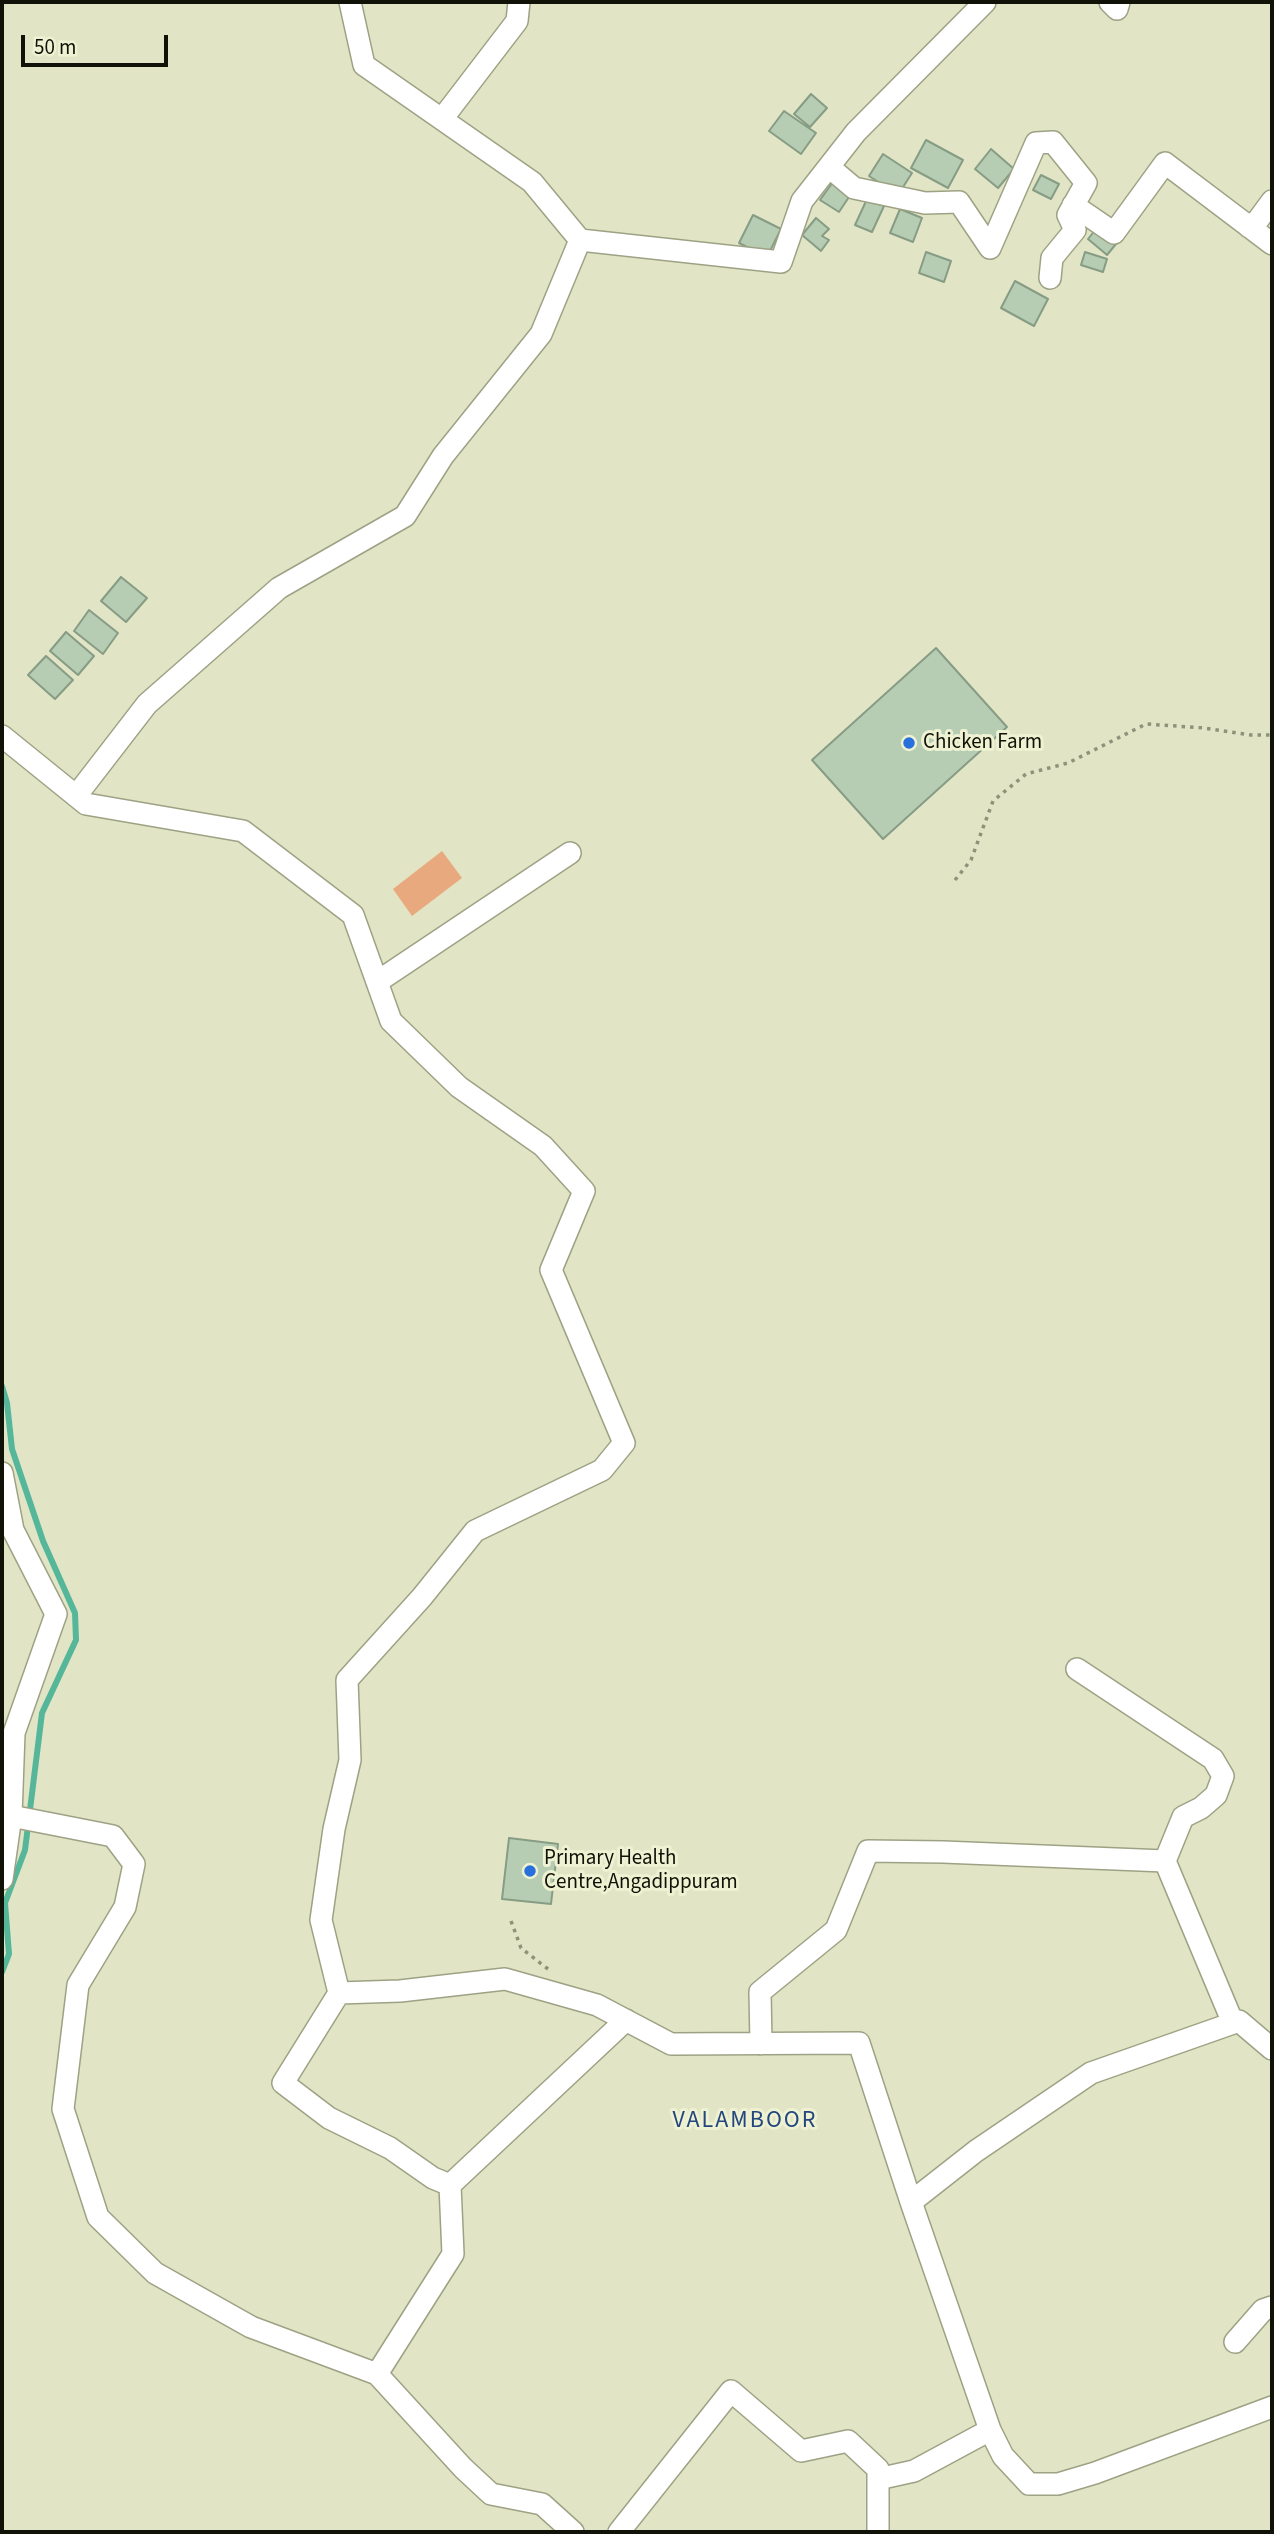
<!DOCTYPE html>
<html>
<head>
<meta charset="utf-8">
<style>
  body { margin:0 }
  #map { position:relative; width:1274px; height:2534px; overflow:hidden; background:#e1e5c5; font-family:"Source Sans 3",sans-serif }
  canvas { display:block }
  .frame { position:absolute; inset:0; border:4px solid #111207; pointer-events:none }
  .scale { position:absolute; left:21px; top:35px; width:147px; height:32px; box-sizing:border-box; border:4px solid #111207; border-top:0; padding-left:9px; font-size:21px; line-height:24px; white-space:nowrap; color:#111207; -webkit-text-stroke:5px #eef2d2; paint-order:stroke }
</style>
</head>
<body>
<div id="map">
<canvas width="1274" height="2534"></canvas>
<div class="frame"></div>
<div class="scale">50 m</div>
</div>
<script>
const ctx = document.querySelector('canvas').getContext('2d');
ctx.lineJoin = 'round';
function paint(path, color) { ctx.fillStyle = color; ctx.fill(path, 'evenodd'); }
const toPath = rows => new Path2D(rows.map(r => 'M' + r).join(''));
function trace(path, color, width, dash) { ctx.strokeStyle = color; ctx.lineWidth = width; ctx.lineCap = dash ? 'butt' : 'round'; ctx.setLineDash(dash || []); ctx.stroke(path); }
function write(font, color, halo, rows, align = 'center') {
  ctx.font = font + ' "Source Sans 3",sans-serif'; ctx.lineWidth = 6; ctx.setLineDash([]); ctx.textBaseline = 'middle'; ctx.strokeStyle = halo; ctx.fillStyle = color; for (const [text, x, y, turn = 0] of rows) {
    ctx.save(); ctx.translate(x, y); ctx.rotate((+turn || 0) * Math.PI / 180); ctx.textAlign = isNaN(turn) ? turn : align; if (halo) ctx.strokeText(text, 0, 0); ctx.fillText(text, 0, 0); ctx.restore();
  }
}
paint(toPath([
  [442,851,462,878,412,916,393,889]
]), '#e8a97e');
trace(toPath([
  [2,1386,7,1403,12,1449,43,1541,75,1613,76,1640,42,1713,25,1850,5,1903,9,1954,2,1972]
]), '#55b69a', 6);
const building = toPath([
  [811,94,827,108,810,127,794,114,811,94],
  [784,111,816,133,801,154,769,131,784,111],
  [926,140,963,160,948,188,911,168,926,140],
  [991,149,1014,169,998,188,975,169,991,149],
  [883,154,912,173,898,195,869,176,883,154],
  [1041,175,1059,184,1051,199,1033,190,1041,175],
  [833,182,851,194,839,212,820,200,833,182],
  [867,199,884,206,872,232,855,225,867,199],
  [900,209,922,218,913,242,890,233,900,209],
  [753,215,781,229,767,257,739,243,753,215],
  [816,218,829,229,822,236,829,240,821,251,802,235,816,218],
  [1100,224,1120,239,1107,255,1088,239,1100,224],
  [926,252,951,261,944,282,919,273,926,252],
  [1085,252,1107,259,1103,272,1081,265,1085,252],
  [1015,281,1048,299,1034,326,1001,308,1015,281],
  [121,577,147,598,126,622,101,601,121,577],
  [89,610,118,633,103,654,74,631,89,610],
  [66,632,94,656,78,675,50,651,66,632],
  [936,648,1007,727,883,839,812,760,936,648],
  [46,656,73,680,55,699,28,675,46,656],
  [509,1838,558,1844,551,1904,502,1899,509,1838]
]);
paint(building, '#b6cdb4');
trace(building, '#869c84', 2);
const street = toPath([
  [350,2,364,65,532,182,580,240],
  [1110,2,1117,9,1119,2],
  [442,119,517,21,519,2],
  [829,167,854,188,925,203,959,202,990,248],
  [1073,205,1114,233,1165,163,1272,244],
  [1249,227,1258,220,1272,201],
  [990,248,1036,143,1053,142,1086,183,1068,215,1075,230,1052,258,1050,278],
  [2,736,86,804,243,831,353,915,391,1021,459,1087,543,1146,584,1191,551,1270,624,1443,602,1470,475,1531,422,1597,347,1680,350,1760,334,1829,321,1920,339,1993,400,1991,505,1979,597,2005,671,2044,859,2043,911,2202,976,2151,1091,2073,1239,2021,1272,2049],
  [76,796,147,704,279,588,405,516,443,456,541,334,580,240,781,262,802,201,856,132,985,2],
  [377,982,570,853],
  [2,1473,13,1530,56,1614,14,1733,11,1816,2,1879],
  [1077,1669,1213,1759,1223,1776,1216,1795,1201,1808,1183,1817,1165,1861],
  [11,1816,113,1836,134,1864,125,1907,78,1985,63,2109,98,2217,155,2273,251,2327,377,2374],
  [339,1993,283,2083,329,2118,390,2148,433,2178,450,2185,626,2020],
  [761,2044,760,1992,836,1930,868,1851,943,1852,1165,1861,1233,2023],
  [450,2185,453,2254,377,2374,463,2468,491,2494,542,2504,573,2532],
  [1235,2342,1263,2310,1272,2307],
  [990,2430,1003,2456,1029,2484,1058,2484,1095,2473,1272,2407],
  [878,2479,914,2471,990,2430,911,2202],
  [619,2532,731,2391,801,2451,848,2441,878,2469,878,2532]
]);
trace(street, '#9ea284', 24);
trace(toPath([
  [955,880,971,860,993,801,1026,774,1068,763,1146,724,1204,728,1251,735,1272,735],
  [511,1921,521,1948,548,1969]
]), '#8f927a', 3.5, [3.5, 5]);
trace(street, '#fff', 21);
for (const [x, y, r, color] of [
  [909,743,7,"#2871dc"],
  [530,1871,7,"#2871dc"]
]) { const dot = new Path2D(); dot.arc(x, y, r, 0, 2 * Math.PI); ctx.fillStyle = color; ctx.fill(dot); trace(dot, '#eef2d2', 2.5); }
write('21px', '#111207', '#eef2d2', [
  ["Chicken Farm",923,743],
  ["Primary Health",544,1859],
  ["Centre,Angadippuram",544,1883]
], 'left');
ctx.letterSpacing = '2px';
write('24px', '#24477d', '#eef2d2', [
  ["VALAMBOOR",745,2122]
]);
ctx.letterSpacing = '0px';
</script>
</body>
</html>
